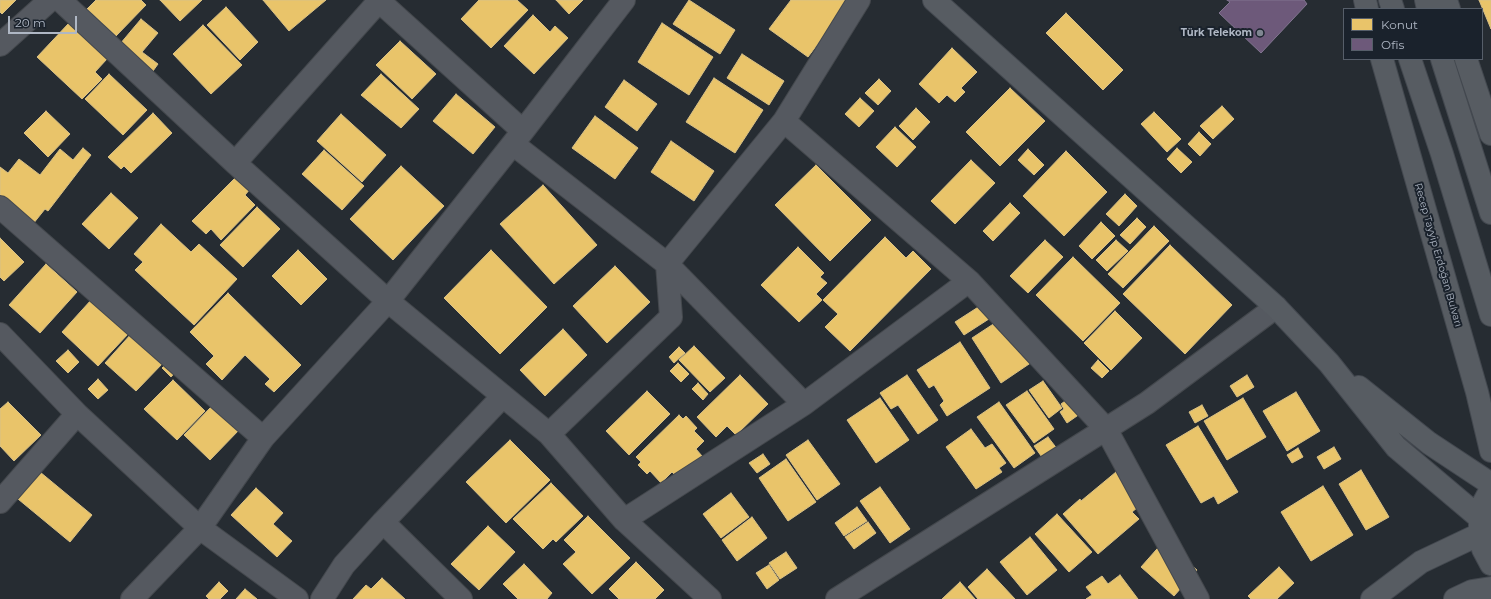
<!DOCTYPE html>
<html>
<head>
<meta charset="utf-8">
<style>
  body { margin:0 }
  #map { position:relative; width:1491px; height:599px; overflow:hidden; background:#262c32; font-family:Montserrat,sans-serif }
  canvas { display:block }
  .legend { position:absolute; left:1343px; top:8px; width:140px; height:52px; box-sizing:border-box; background:#1a222c; border:1px solid #565e69; margin:0; padding:5px 7px; list-style:none; font-size:12px; color:#afb7c4 }
  .legend li { display:flex; align-items:center; gap:8px; height:20px }
  .legend b { width:20px; border:1px solid #565e69 }
  .scale { position:absolute; left:8px; top:16px; width:69px; height:18px; box-sizing:border-box; border:2px solid #afb7c4; border-top:0; padding-left:5px; font-size:12px; line-height:14px; white-space:nowrap; color:#afb7c4; -webkit-text-stroke:3px #1a222c; paint-order:stroke }
</style>
</head>
<body>
<div id="map">
<canvas width="1491" height="599"></canvas>
<ul class="legend">
<li><b style="height:11px;background:#e9c46a"></b>Konut</li>
<li><b style="height:11px;background:#6d597a"></b>Ofis</li>
</ul>
<div class="scale">20 m</div>
</div>
<script>
const ctx = document.querySelector('canvas').getContext('2d');
ctx.lineJoin = 'round';
function paint(path, color) { ctx.fillStyle = color; ctx.fill(path, 'evenodd'); }
const toPath = rows => new Path2D(rows.map(r => 'M' + r).join(''));
function trace(path, color, width, dash) { ctx.strokeStyle = color; ctx.lineWidth = width; ctx.lineCap = dash ? 'butt' : 'round'; ctx.setLineDash(dash || []); ctx.stroke(path); }
function write(font, color, halo, rows, align = 'center') {
  ctx.font = font + ' Montserrat,sans-serif'; ctx.lineWidth = 4; ctx.setLineDash([]); ctx.textBaseline = 'middle'; ctx.strokeStyle = halo; ctx.fillStyle = color; for (const [text, x, y, turn = 0] of rows) {
    ctx.save(); ctx.translate(x, y); ctx.rotate((+turn || 0) * Math.PI / 180); ctx.textAlign = isNaN(turn) ? turn : align; if (halo) ctx.strokeText(text, 0, 0); ctx.fillText(text, 0, 0); ctx.restore();
  }
}
const homes = toPath([
  [0,0,16,0,2,14,0,12,0,0],
  [96,0,141,0,146,5,116,36,87,9,96,0],
  [160,0,202,0,180,21,160,0],
  [263,0,326,0,289,31,263,0],
  [479,0,517,0,528,10,491,48,461,19,479,0],
  [556,0,583,0,569,14,556,0],
  [689,0,735,30,720,54,673,24,689,0],
  [791,0,851,0,808,57,769,29,791,0],
  [1479,0,1491,0,1491,29,1479,0],
  [226,7,258,42,240,60,207,25,226,7],
  [1066,13,1123,70,1103,90,1046,33,1066,13],
  [533,15,550,32,555,26,568,38,534,74,504,46,533,15],
  [141,19,158,33,142,52,158,64,153,71,120,44,141,19],
  [69,23,107,59,95,72,102,79,82,99,37,57,69,23],
  [662,23,713,57,689,95,638,62,662,23],
  [203,25,242,65,211,94,173,54,203,25],
  [400,41,436,74,412,99,376,65,400,41],
  [952,48,977,72,961,88,965,92,955,102,947,95,939,103,919,84,952,48],
  [742,54,784,81,769,105,727,78,742,54],
  [109,74,147,110,123,135,85,99,109,74],
  [381,74,419,109,401,128,361,95,381,74],
  [714,78,763,110,735,153,686,122,714,78],
  [879,79,891,91,878,105,865,93,879,79],
  [624,80,657,104,637,131,605,107,624,80],
  [1010,88,1045,121,1000,166,966,132,1010,88],
  [456,94,495,127,473,154,433,121,456,94],
  [860,98,874,111,859,127,845,114,860,98],
  [1222,106,1234,119,1213,139,1200,126,1222,106],
  [916,108,930,122,913,140,899,126,916,108],
  [46,111,70,134,48,157,24,133,46,111],
  [1154,112,1181,139,1167,152,1141,124,1154,112],
  [153,113,172,133,131,173,124,166,121,169,108,157,153,113],
  [341,114,386,155,362,182,317,141,341,114],
  [595,116,638,148,615,179,572,148,595,116],
  [895,127,916,147,897,167,876,147,895,127],
  [1199,132,1211,144,1200,156,1188,144,1199,132],
  [671,141,714,171,694,201,651,172,671,141],
  [83,148,91,155,48,211,45,209,33,224,0,198,0,167,8,173,19,159,40,175,60,149,73,160,83,148],
  [1177,148,1192,162,1181,173,1167,159,1177,148],
  [1028,149,1044,165,1034,175,1018,160,1028,149],
  [324,150,364,186,342,210,302,174,324,150],
  [1066,151,1107,192,1064,236,1023,196,1066,151],
  [971,160,995,183,955,224,931,201,971,160],
  [816,165,871,220,830,261,775,205,816,165],
  [401,166,444,206,393,260,350,219,401,166],
  [238,175,251,188,245,195,255,205,221,240,211,229,206,234,192,221,238,175],
  [543,185,597,245,554,284,500,224,543,185],
  [111,193,138,218,109,249,82,224,111,193],
  [1125,194,1137,206,1119,226,1106,214,1125,194],
  [1010,203,1020,213,993,241,983,231,1010,203],
  [257,207,280,229,243,267,220,245,257,207],
  [1137,218,1146,227,1130,244,1120,235,1137,218],
  [1101,222,1115,236,1092,259,1079,246,1101,222],
  [161,224,191,252,199,244,237,279,194,325,135,270,143,262,134,254,161,224],
  [1154,226,1169,241,1123,288,1108,274,1154,226],
  [885,237,906,258,913,251,931,269,850,351,825,327,838,314,823,300,885,237],
  [0,238,24,262,4,281,0,277,0,238],
  [1045,240,1063,257,1028,293,1010,276,1045,240],
  [1116,240,1128,251,1107,271,1096,260,1116,240],
  [1170,245,1232,305,1185,354,1123,294,1170,245],
  [798,247,824,273,820,277,827,283,816,294,822,300,799,322,761,285,798,247],
  [298,250,327,279,301,305,272,276,298,250],
  [491,250,547,307,500,354,444,298,491,250],
  [1073,257,1120,303,1083,341,1036,295,1073,257],
  [46,264,77,292,40,333,9,305,46,264],
  [615,266,650,302,607,343,573,306,615,266],
  [228,293,301,365,274,392,265,384,270,379,245,355,222,380,206,364,214,356,190,332,228,293],
  [92,299,129,333,98,366,62,332,92,299],
  [983,304,992,317,964,335,955,322,983,304],
  [1115,311,1142,338,1111,370,1084,343,1115,311],
  [998,321,1032,362,1001,383,972,338,998,321],
  [563,329,587,355,545,396,520,370,563,329],
  [132,333,164,362,136,391,105,363,132,333],
  [960,342,990,388,947,416,940,405,944,401,934,385,929,388,917,370,960,342],
  [694,346,725,378,710,392,679,360,694,346],
  [679,347,685,353,674,363,669,357,679,347],
  [68,350,79,362,68,373,56,361,68,350],
  [170,360,179,368,171,377,162,368,170,360],
  [1098,360,1109,371,1102,378,1091,368,1098,360],
  [678,363,689,374,681,382,670,371,678,363],
  [740,375,768,404,736,435,727,426,716,437,697,417,740,375],
  [907,375,938,420,918,434,898,405,891,409,880,393,907,375],
  [1247,375,1254,387,1237,397,1230,386,1247,375],
  [98,379,108,390,98,399,88,389,98,379],
  [173,380,205,411,177,440,144,409,173,380],
  [1043,381,1062,408,1049,418,1029,390,1043,381],
  [698,383,708,394,703,400,692,389,698,383],
  [647,391,670,414,629,455,606,431,647,391],
  [1027,391,1054,429,1034,443,1006,405,1027,391],
  [1296,392,1320,431,1287,451,1263,411,1296,392],
  [1072,396,1084,411,1067,423,1060,412,1064,409,1061,404,1072,396],
  [880,398,909,440,876,463,847,420,880,398],
  [1243,398,1266,437,1227,460,1204,421,1243,398],
  [8,402,41,435,14,461,0,446,0,409,8,402],
  [999,402,1035,453,1014,468,977,417,999,402],
  [1202,405,1208,416,1195,423,1189,412,1202,405],
  [211,407,222,417,225,415,240,429,210,460,184,435,211,407],
  [679,415,683,419,686,416,697,428,694,431,704,441,696,449,702,456,679,479,672,472,661,483,650,471,647,474,638,465,641,462,636,457,679,415],
  [1198,426,1238,492,1218,504,1214,496,1201,503,1166,445,1198,426],
  [971,429,985,448,992,444,1006,463,999,468,1002,472,976,489,946,447,971,429],
  [1048,437,1058,450,1044,460,1034,446,1048,437],
  [510,440,550,480,506,523,466,482,510,440],
  [808,440,840,484,817,500,786,455,808,440],
  [1334,447,1341,459,1324,469,1317,457,1334,447],
  [1298,448,1303,457,1292,463,1287,455,1298,448],
  [763,454,770,464,757,473,749,463,763,454],
  [786,459,816,502,788,521,759,478,786,459],
  [1361,470,1389,517,1366,530,1339,484,1361,470],
  [40,472,92,515,70,542,18,499,40,472],
  [1116,472,1143,503,1132,512,1139,519,1098,554,1063,514,1080,499,1081,501,1116,472],
  [551,483,583,516,556,542,553,539,543,549,513,519,551,483],
  [1323,486,1353,535,1311,561,1281,512,1323,486],
  [880,487,910,529,890,543,860,501,880,487],
  [256,488,283,513,273,524,292,541,277,557,231,515,256,488],
  [731,493,749,517,721,538,703,514,731,493],
  [857,507,867,521,844,536,835,523,857,507],
  [1057,514,1092,552,1069,572,1035,534,1057,514],
  [588,516,630,558,592,594,563,564,576,552,564,540,588,516],
  [752,517,767,538,737,561,722,540,752,517],
  [868,522,876,533,854,549,845,537,868,522],
  [488,526,515,552,479,590,451,564,488,526],
  [1030,537,1057,570,1027,595,1000,562,1030,537],
  [1164,541,1197,570,1174,596,1141,567,1164,541],
  [786,552,797,568,780,579,769,563,786,552],
  [636,562,664,590,655,599,619,599,609,589,636,562],
  [524,564,552,593,547,599,518,599,503,584,524,564],
  [769,565,779,580,767,589,756,573,769,565],
  [1279,567,1294,583,1277,599,1251,599,1248,596,1279,567],
  [987,569,1015,599,978,599,968,587,987,569],
  [1120,575,1138,599,1086,599,1092,595,1086,587,1102,576,1108,584,1120,575],
  [382,578,405,599,353,599,366,585,371,589,382,578],
  [219,582,228,591,220,599,209,599,206,596,219,582],
  [960,582,975,599,942,599,960,582],
  [245,589,257,599,236,599,245,589]
]);
paint(homes, '#e9c46a');
trace(homes, '#d8c085', 1);
const offices = toPath([
  [1227,0,1304,0,1307,4,1261,53,1219,13,1230,2,1227,0]
]);
paint(offices, '#6d597a');
trace(offices, '#817590', 1);
const minor = toPath([
  [60,0,235,163,388,301,549,434,624,520,710,599],
  [378,0,523,131],
  [0,45,50,0],
  [784,121,969,281,1106,429,1198,599],
  [513,144,667,264,804,404],
  [235,163,379,1],
  [0,207,263,438],
  [0,334,77,414,200,528,297,599],
  [549,434,671,317,667,264,784,121,859,0],
  [0,502,77,414],
  [624,520,804,404,969,281],
  [383,522,461,599],
  [132,599,200,528,263,438,388,301,523,131,624,0],
  [322,599,344,565,383,522,503,396],
  [837,599,1147,403,1276,307]
]);
const major = toPath([
  [934,0,1276,307,1329,363,1396,447,1480,518],
  [1365,0,1367,9],
  [1390,0,1393,9],
  [1426,0,1428,9],
  [1446,0,1449,9],
  [1382,59,1477,392,1491,451],
  [1410,59,1442,154,1491,315],
  [1442,59,1491,213],
  [1466,59,1491,134],
  [1359,387,1429,443,1491,484],
  [1491,489,1484,502,1480,518,1480,534,1483,549,1491,564],
  [1372,599,1421,562,1480,534],
  [1455,599,1472,591,1491,588]
]);
trace(minor, '#44484d', 24);
trace(major, '#43484f', 24);
trace(minor, '#555960', 22);
trace(major, '#575c62', 22);
for (const [x, y, r, color] of [
  [1260,33,4,"#7f8691"]
]) { const dot = new Path2D(); dot.arc(x, y, r, 0, 2 * Math.PI); ctx.fillStyle = color; ctx.fill(dot); trace(dot, '#1a222c', 1.5); }
write('bold 10px', '#afb7c4', '#1a222c', [
  ["Türk Telekom",1252,33]
], 'right');
write('10px', '#afb7c4', '#1a222c', [
  ["Recep Tayyip Erdoğan Bulvarı",1438,255,74]
]);
</script>
</body>
</html>
